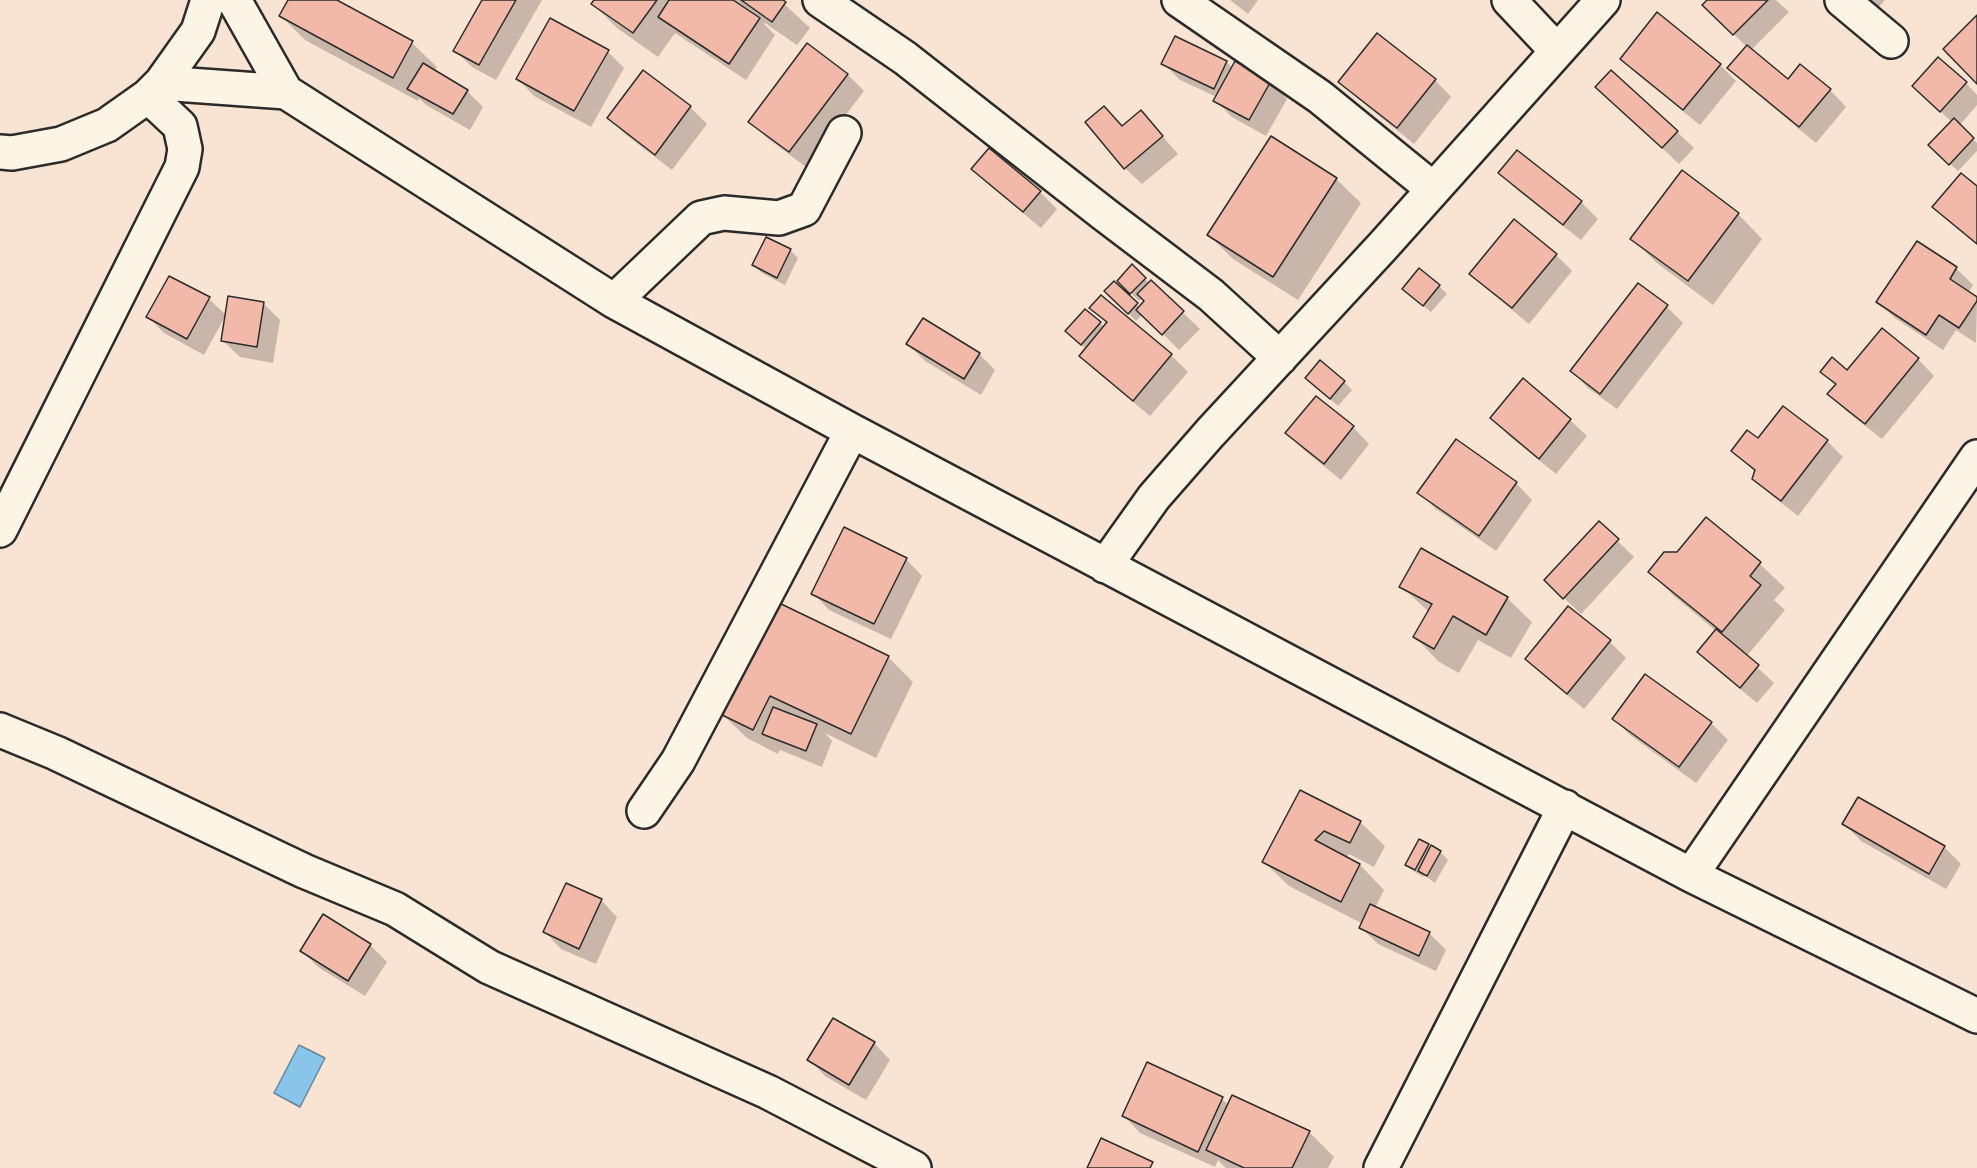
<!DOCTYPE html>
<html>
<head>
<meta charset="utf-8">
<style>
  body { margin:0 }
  canvas { display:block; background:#f9e3d3 }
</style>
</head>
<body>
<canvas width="1977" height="1168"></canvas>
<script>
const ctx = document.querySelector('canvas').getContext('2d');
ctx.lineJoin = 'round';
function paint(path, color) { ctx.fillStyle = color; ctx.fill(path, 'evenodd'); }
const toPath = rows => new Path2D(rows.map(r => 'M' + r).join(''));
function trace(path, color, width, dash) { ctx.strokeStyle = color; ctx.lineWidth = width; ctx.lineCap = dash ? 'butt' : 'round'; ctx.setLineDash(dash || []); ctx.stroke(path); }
const water = toPath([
  [299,1045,325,1058,300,1107,274,1093,299,1045]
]);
paint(water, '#89c5e9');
trace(water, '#63879d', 1.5);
paint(toPath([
  [289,0,334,0,412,43,437,67,434,72,467,91,483,107,470,130,426,105,419,98,418,101,305,40,281,16],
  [483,0,542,0,496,80,472,67,455,50],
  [596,0,780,0,810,28,797,45,765,23,764,24,775,35,746,80,675,33,658,57,617,28,593,4],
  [1230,0,1258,0,1248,14],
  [1709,0,1776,0,1789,12,1751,50,1788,81,1830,90,1846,107,1816,143,1746,85,1730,68,1747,47,1704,5],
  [1868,0,1885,0,1878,8],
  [1176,38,1227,62,1233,69,1270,82,1287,99,1266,136,1232,117,1215,100,1217,97,1180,80,1163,63],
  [808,46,848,75,864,91,806,167,767,138,750,122],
  [608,52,624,68,591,127,534,96,518,79],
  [1622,59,1720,65,1736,81,1700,125,1638,75],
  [644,72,690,107,707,124,672,170,625,134,609,118],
  [1435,80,1451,97,1414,144,1357,98,1340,82],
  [1966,83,1977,95,1977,105,1959,126,1977,143,1977,151,1958,171,1930,145,1952,122,1930,102],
  [1597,87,1677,132,1694,148,1679,164],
  [1141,112,1178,154,1142,184,1125,168,1123,127],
  [989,150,1040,192,1057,209,1041,228,989,185,973,169],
  [1518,152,1581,202,1598,219,1581,240,1517,190,1500,173],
  [1336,179,1361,203,1298,300,1233,259,1209,235],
  [1977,188,1977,245,1934,207],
  [1738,214,1762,239,1713,305,1657,263,1632,239],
  [1917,243,1956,268,1973,285,1968,293,1977,299,1976,343,1956,330,1943,350,1895,318,1878,302],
  [790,250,798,258,785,285,762,273,754,265],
  [1556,255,1572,271,1529,324,1488,290,1471,274],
  [1132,267,1150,284,1151,282,1200,329,1179,350,1143,314,1136,321,1106,291,1114,283,1140,308,1146,301,1143,297,1139,301,1119,281],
  [1439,286,1447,294,1431,312,1412,297],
  [1101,297,1171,355,1188,372,1150,416,1097,372,1081,356,1086,349,1075,339,1100,323,1104,327,1107,324,1091,308],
  [209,299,226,315,204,355,164,333,148,317],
  [263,303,280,320,273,363,240,357,223,341],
  [1667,307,1683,323,1617,409,1588,388,1572,371],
  [908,344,979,354,995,370,981,395,925,361],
  [1918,359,1934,376,1882,439,1846,411,1829,394,1836,386,1822,372,1848,372],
  [1523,380,1570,420,1587,436,1556,474,1508,435,1492,418],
  [1344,382,1352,390,1338,406,1315,386],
  [1353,427,1369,444,1341,480,1304,450,1287,433],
  [1759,440,1827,441,1843,457,1798,516,1771,495,1754,478,1756,473,1733,451],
  [1516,483,1532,500,1496,551,1436,509,1419,493],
  [1707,519,1760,564,1785,588,1774,600,1785,610,1746,657,1774,683,1757,703,1715,668,1699,652,1716,631,1674,596,1650,572,1678,554],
  [1599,523,1634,557,1581,614,1562,596],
  [906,559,922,576,891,639,829,610,813,593],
  [1401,586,1507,598,1532,622,1511,658,1478,640,1459,673,1439,662,1415,637,1429,612],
  [776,603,888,657,913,682,876,758,825,733,832,741,822,767,780,750,778,754,747,738,722,714],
  [1610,642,1626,658,1584,709,1543,675,1527,659],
  [1645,676,1711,723,1728,740,1696,783,1630,735,1614,719],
  [1301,792,1360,822,1385,846,1374,867,1349,854,1346,858,1360,865,1384,890,1375,908,1429,933,1446,950,1436,971,1378,944,1361,928,1363,924,1289,886,1264,862],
  [1844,824,1944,847,1961,864,1946,889,1861,841],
  [1428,846,1431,849,1440,852,1448,860,1435,883,1424,875,1423,877,1415,872,1407,864],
  [601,900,617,917,596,964,561,949,545,932],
  [323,916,370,945,387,962,365,996,318,967,302,951],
  [874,1043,890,1060,866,1100,825,1076,809,1059],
  [1148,1064,1222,1099,1229,1105,1309,1132,1334,1157,1328,1168,1226,1168,1218,1160,1215,1167,1140,1133,1124,1116]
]), '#0003');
const building = toPath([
  [288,0,337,0,413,41,393,78,279,16,288,0],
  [482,0,516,0,479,65,453,51,482,0],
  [594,0,657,0,633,33,591,4,594,0],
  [669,0,733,0,760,18,729,64,658,17,669,0],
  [741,0,783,0,786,2,772,22,741,0],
  [1707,0,1768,0,1733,35,1702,5,1707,0],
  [1657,12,1721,64,1683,110,1620,59,1657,12],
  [1977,15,1977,84,1943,49,1977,15],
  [550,18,609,50,574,111,516,79,550,18],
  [1377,33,1436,79,1397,128,1338,82,1377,33],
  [1175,36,1227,61,1214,89,1161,64,1175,36],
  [807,43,848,74,789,152,748,122,807,43],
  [1747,45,1788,79,1800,64,1831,89,1799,127,1727,68,1747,45],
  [1938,57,1967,82,1940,112,1912,86,1938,57],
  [1235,61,1271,81,1249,120,1213,101,1235,61],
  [423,63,468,90,453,114,407,89,423,63],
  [643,70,691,106,655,155,607,118,643,70],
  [1611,70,1678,131,1662,148,1595,87,1611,70],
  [1104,106,1122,126,1141,110,1163,136,1124,169,1085,122,1104,106],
  [1954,118,1974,138,1949,165,1928,145,1954,118],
  [1271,136,1337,178,1273,277,1207,235,1271,136],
  [989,148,1041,191,1023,212,971,169,989,148],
  [1517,150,1582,201,1563,225,1498,173,1517,150],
  [1682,170,1739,213,1688,281,1630,239,1682,170],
  [1961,173,1977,186,1977,244,1932,207,1961,173],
  [1514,219,1557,254,1512,308,1469,274,1514,219],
  [766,237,791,249,777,278,752,265,766,237],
  [1917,241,1957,267,1950,279,1977,297,1977,301,1959,328,1939,315,1926,335,1876,302,1917,241],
  [1132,264,1146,278,1130,294,1117,281,1132,264],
  [1419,268,1440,285,1423,306,1402,289,1419,268],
  [169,276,210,297,187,339,146,317,169,276],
  [1151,280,1184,311,1162,335,1136,310,1144,301,1137,294,1151,280],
  [1114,281,1138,303,1128,314,1104,291,1114,281],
  [1638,283,1668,305,1600,394,1570,371,1638,283],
  [1101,295,1172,354,1133,401,1079,356,1107,322,1089,308,1101,295],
  [228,296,264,302,257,347,221,341,228,296],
  [1085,309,1101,322,1081,345,1065,331,1085,309],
  [923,318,980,353,964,379,906,344,923,318],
  [1882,328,1919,358,1865,424,1827,394,1836,384,1820,372,1832,357,1847,370,1882,328],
  [1320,360,1345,381,1330,399,1305,378,1320,360],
  [1523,378,1571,419,1539,459,1490,418,1523,378],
  [1316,396,1354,426,1324,464,1285,433,1316,396],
  [1783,406,1828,440,1781,501,1752,479,1755,470,1731,451,1747,430,1758,438,1783,406],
  [1456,439,1517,482,1479,536,1417,493,1456,439],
  [1706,517,1761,562,1750,576,1761,585,1722,632,1648,572,1664,552,1677,552,1706,517],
  [1599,521,1619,539,1563,599,1544,580,1599,521],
  [844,527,907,558,874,624,811,594,844,527],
  [1421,548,1508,597,1486,635,1453,616,1434,649,1413,637,1432,604,1399,587,1421,548],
  [775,601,889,656,851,734,770,696,753,730,720,714,775,601],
  [1568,606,1611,640,1567,694,1525,659,1568,606],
  [1716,629,1759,665,1740,688,1697,652,1716,629],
  [1645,674,1712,722,1679,767,1612,719,1645,674],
  [773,707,817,724,806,751,762,734,773,707],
  [1300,790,1361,821,1350,843,1324,831,1315,840,1360,864,1341,902,1262,862,1300,790],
  [1858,797,1945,846,1929,874,1842,824,1858,797],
  [1419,839,1429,844,1415,870,1405,865,1419,839],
  [1431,845,1441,851,1427,876,1418,871,1431,845],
  [566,883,602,899,579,949,543,932,566,883],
  [1370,904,1430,932,1419,956,1359,928,1370,904],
  [323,914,371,944,348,981,300,951,323,914],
  [833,1018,875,1042,849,1085,807,1060,833,1018],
  [1147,1062,1223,1097,1198,1152,1122,1116,1147,1062],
  [1232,1095,1310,1131,1292,1168,1244,1168,1206,1150,1232,1095],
  [1101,1138,1153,1162,1150,1168,1087,1168,1101,1138]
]);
paint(building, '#f2b9a9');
trace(building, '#2b2b2b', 1.5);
const minor = toPath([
  [234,0,286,92,614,301,852,431,1691,875,1977,1016],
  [820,0,905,58,1104,214,1211,295,1280,358],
  [1179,0,1320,97,1433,189],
  [1509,0,1557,51],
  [1842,0,1891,41],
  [161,83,286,92],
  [0,152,12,153,61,144,107,125,148,96,161,83,198,31,208,0],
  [614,301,701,218,724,213,779,218,804,209,844,133],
  [0,530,182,167,185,149,180,126,148,96],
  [1105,566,1154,497,1210,433,1383,246,1603,0],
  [0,730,56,753,304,871,395,909,489,967,768,1092,914,1168],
  [644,811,678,761,852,431],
  [1691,875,1977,457],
  [1381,1168,1565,807]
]);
trace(minor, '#2b2b2b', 38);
trace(minor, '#fcf5e5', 33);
</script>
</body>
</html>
